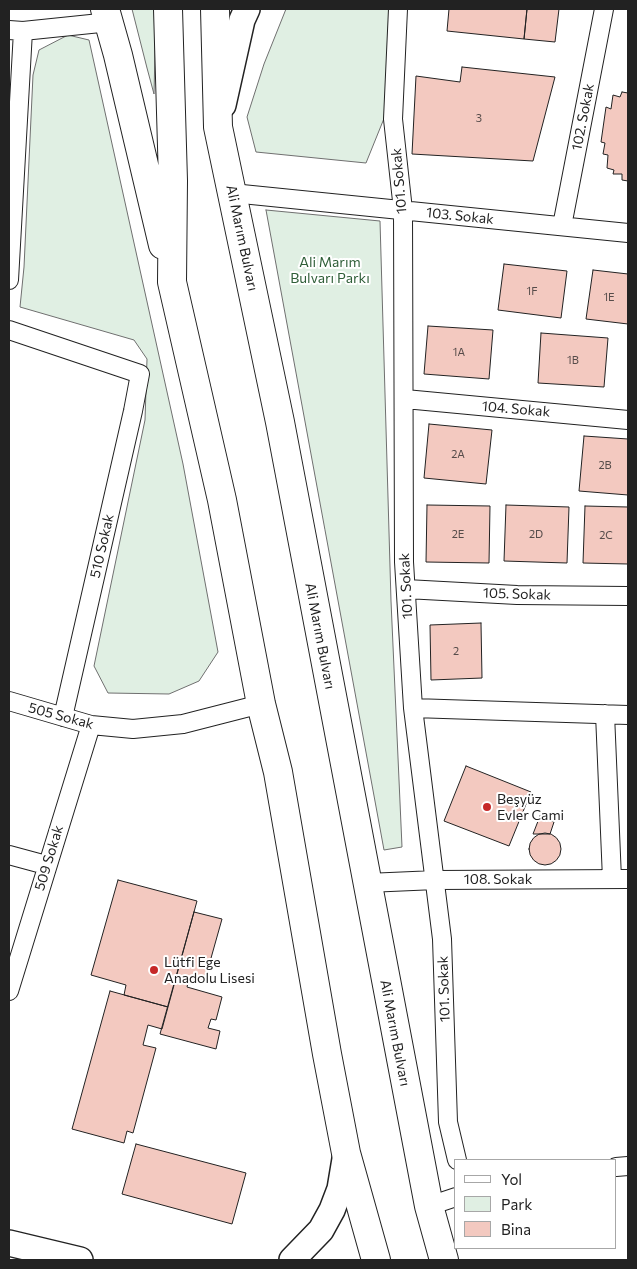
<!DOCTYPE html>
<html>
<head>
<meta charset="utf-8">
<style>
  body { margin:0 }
  #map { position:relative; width:637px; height:1269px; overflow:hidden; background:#fff; font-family:Commissioner,sans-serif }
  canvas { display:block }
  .frame { position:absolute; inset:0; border:10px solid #222; pointer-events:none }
  .legend { position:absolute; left:454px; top:1159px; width:162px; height:90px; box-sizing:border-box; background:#fff; border:1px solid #a7a7a7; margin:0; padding:6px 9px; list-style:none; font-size:15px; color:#222 }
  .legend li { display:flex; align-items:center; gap:10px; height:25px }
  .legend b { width:25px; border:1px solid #a7a7a7 }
</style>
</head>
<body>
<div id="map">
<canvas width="637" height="1269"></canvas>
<div class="frame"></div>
<ul class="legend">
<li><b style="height:6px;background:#fff"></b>Yol</li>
<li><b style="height:14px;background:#e0efe3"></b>Park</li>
<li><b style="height:14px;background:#f3c9c0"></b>Bina</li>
</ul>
</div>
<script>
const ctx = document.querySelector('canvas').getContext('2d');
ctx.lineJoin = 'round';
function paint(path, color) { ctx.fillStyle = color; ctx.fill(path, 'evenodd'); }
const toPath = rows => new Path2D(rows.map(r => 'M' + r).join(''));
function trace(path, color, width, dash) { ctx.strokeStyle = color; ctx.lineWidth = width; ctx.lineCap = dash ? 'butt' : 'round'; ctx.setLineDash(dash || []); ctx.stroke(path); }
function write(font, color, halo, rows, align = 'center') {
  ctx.font = font + ' Commissioner,sans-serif'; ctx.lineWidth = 4; ctx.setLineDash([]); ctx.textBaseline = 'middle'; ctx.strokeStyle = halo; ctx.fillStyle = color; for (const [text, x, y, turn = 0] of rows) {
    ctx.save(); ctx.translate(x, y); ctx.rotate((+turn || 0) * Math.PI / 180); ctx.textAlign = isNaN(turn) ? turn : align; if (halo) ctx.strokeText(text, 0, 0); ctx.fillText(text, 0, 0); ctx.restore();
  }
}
const green = toPath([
  [132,9,156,9,154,94,147,68,132,9],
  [286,9,390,9,385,116,366,163,256,152,247,117,264,64,286,9],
  [68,35,89,40,183,464,218,652,199,681,169,694,108,693,94,666,145,420,147,359,134,340,20,307,24,267,33,75,39,50,68,35],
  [266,210,380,221,391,601,402,847,384,850,266,210]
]);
paint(green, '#e0efe3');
trace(green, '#6f6f6f', 1);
const building = toPath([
  [449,9,527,9,524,39,447,31,449,9],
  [527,9,559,9,555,42,524,39,527,9],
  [462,67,555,77,533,161,412,154,416,76,460,82,462,67],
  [622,92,628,93,628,181,622,180,622,174,613,174,614,170,607,168,608,155,603,154,605,143,601,142,606,107,611,109,613,95,620,97,622,92],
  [504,264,567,271,561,318,498,310,504,264],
  [593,270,628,274,628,324,586,319,593,270],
  [428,326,493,330,489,379,424,374,428,326],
  [541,333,608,338,604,387,538,383,541,333],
  [429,424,492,430,486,484,424,478,429,424],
  [584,436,628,439,628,495,579,491,584,436],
  [427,505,490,506,489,563,426,562,427,505],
  [506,505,569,507,567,563,504,561,506,505],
  [585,506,628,507,628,564,583,563,585,506],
  [481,623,482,678,431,680,430,625,481,623],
  [466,766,531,792,509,846,444,821,466,766],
  [540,816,554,822,550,834,533,834,540,816],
  '529 849a16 16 0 1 1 32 0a16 16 0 1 1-32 0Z',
  [118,880,197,901,168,1007,124,995,126,985,91,975,118,880],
  [194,912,222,919,204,983,189,979,187,987,222,997,216,1020,211,1019,208,1028,220,1031,216,1049,160,1034,194,912],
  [110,991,168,1007,162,1029,148,1025,143,1045,156,1048,133,1133,127,1131,124,1143,72,1129,110,991],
  [136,1144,246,1173,232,1224,122,1194,136,1144]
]);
paint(building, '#f3c9c0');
trace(building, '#222', 1);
const street = toPath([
  [398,9,393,119,403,210,404,562,413,708,442,939,448,1122,457,1160],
  [9,30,23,31,110,22],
  [232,193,628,233],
  [562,226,604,9],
  [9,280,23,31],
  [9,330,140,374,133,411,63,717],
  [405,399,628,420],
  [406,589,517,595,628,596],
  [9,701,91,725,133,729,183,724,261,704],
  [413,708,628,715],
  [605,714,612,879],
  [9,855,46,865],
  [367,883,436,880,628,879],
  [9,991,91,725],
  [616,1167,628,1166],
  [429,1206,456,1197]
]);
const secondary = toPath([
  [223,105,242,20,247,9],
  [9,1243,80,1260],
  [292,1260,321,1230,332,1210,340,1189,346,1153]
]);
const primary = toPath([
  [105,9,118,55,163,245],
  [168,9,173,181,172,282,222,500,261,704,278,772,327,1054,346,1153,376,1260],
  [215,9,218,127,280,422,429,1206,444,1260]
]);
trace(street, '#222', 20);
trace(secondary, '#222', 28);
trace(primary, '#222', 30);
trace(street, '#fff', 18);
trace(secondary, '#fff', 25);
trace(primary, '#fff', 28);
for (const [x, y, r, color] of [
  [487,807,5,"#c62828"],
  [154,970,5,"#c62828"]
]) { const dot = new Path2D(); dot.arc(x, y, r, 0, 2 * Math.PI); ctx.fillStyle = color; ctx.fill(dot); trace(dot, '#fff', 2); }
write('11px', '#564c4a', null, [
  ["3",479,118],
  ["1F",532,291],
  ["1E",609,297],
  ["1A",459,352],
  ["1B",573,360],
  ["2A",458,454],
  ["2B",605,465],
  ["2E",458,534],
  ["2D",536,534],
  ["2C",606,535],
  ["2",456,651]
]);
write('14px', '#222', '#fff', [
  ["102. Sokak",583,117,-79],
  ["101. Sokak",399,181,-95],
  ["103. Sokak",460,216,6],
  ["Ali Marım Bulvarı",242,238,78],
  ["104. Sokak",516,409,5],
  ["510 Sokak",102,546,-77],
  ["101. Sokak",406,586,-93],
  ["105. Sokak",517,594,2],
  ["Ali Marım Bulvarı",320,636,79],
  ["505 Sokak",61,716,15],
  ["509 Sokak",49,858,-73],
  ["108. Sokak",498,879],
  ["101. Sokak",444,989,-92],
  ["Ali Marım Bulvarı",395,1033,79]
]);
write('14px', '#2f5e38', '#fff', [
  ["Ali Marım",330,262],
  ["Bulvarı Parkı",330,278]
]);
write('14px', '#222', '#fff', [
  ["Beşyüz",497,799],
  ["Evler Cami",497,815],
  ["Lütfi Ege",164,962],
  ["Anadolu Lisesi",164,978]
], 'left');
</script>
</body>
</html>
